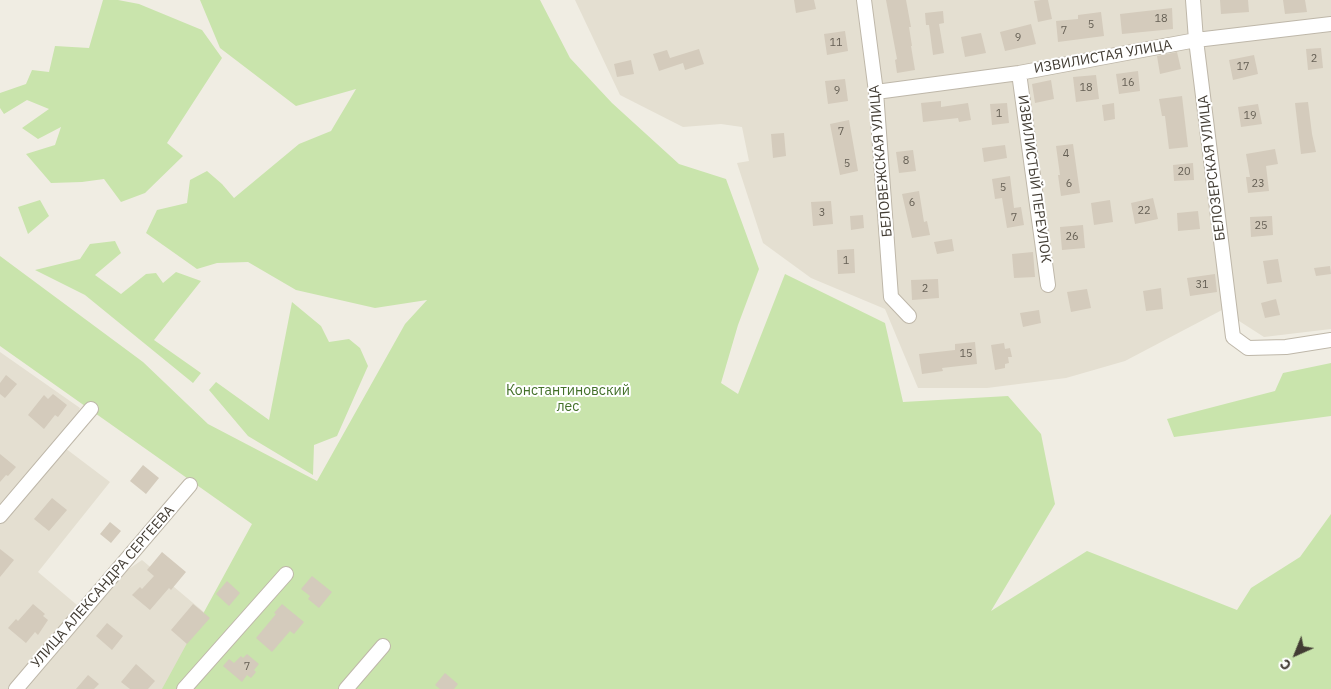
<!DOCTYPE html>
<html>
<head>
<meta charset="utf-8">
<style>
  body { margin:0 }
  #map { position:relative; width:1331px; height:689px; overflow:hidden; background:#f0ede3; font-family:"IBM Plex Sans",sans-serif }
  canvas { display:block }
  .north { position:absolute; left:1271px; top:629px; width:50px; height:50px; -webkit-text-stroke:4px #fff; paint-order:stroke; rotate:224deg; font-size:14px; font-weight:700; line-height:20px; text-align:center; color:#423c33 }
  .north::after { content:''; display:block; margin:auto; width:18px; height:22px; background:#423c33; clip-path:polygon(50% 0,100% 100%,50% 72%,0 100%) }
</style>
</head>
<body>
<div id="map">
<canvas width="1331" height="689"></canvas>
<div class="north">С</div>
</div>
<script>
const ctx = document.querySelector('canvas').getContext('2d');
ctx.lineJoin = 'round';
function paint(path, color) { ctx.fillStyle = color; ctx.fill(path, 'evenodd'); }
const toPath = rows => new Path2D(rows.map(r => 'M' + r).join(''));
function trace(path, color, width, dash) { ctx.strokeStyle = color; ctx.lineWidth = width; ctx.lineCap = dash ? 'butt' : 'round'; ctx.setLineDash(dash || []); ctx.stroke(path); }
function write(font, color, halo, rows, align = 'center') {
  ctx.font = font + ' "IBM Plex Sans",sans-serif'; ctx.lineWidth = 4; ctx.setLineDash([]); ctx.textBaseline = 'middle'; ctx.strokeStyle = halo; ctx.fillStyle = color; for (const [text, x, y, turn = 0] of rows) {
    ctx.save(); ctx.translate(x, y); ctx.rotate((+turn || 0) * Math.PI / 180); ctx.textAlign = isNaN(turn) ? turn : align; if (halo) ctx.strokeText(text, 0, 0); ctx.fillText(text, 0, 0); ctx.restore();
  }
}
paint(toPath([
  [575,0,1331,0,1331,329,1264,337,1222,310,1125,361,1066,378,987,388,918,388,885,309,811,278,763,243,737,163,749,161,742,127,721,124,683,127,620,95],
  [0,352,80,408,65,448,110,482,38,572,77,605,142,560,224,629,175,689,0,689]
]), '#e4dfd1');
paint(toPath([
  [103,0,118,0,139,4,202,30,222,58,167,143,183,156,145,193,121,202,104,179,82,182,51,183,26,154,55,145,61,127,38,139,22,128,49,109,27,100,4,114,0,108,0,93,26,84,32,70,49,72,55,46,89,48],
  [200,0,540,0,570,58,612,103,679,164,726,179,759,269,738,325,721,383,738,394,785,274,885,323,903,402,1008,396,1041,434,1055,504,991,611,1087,551,1237,610,1251,588,1300,557,1331,514,1331,689,162,689,252,524,0,346,0,256,143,362,208,424,317,481,405,324,427,300,375,308,296,290,248,262,217,263,197,269,146,233,157,210,187,203,190,180,207,171,222,184,234,198,299,144,331,131,356,89,296,106,220,48],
  [40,200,49,216,28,234,18,207],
  [115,241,121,253,95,275,121,294,146,274,156,273,163,283,176,272,201,281,154,340,201,373,193,383,85,295,35,270,80,259,90,244],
  [292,302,321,326,329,342,349,339,360,348,368,366,337,436,314,445,313,475,248,436,209,390,216,382,269,420],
  [1331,363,1331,416,1174,437,1167,419,1275,391,1283,373]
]), '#c9e4ac');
paint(toPath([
  [794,0,814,0,816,9,796,13],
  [886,0,906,0,911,27,909,27,912,46,911,46,915,70,897,73,895,60,897,59],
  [1041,0,1048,0,1052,19,1038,22,1034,1],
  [1220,0,1248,0,1249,12,1221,14],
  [1283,0,1305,0,1307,12,1285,14],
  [1172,8,1173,29,1122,34,1120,14],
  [943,11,944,23,939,24,944,53,933,55,929,25,926,25,925,13],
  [1101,12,1104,36,1058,42,1056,21,1078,19,1078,15],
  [1031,24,1036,44,1005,51,1000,32],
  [845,31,848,51,827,55,824,34],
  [981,33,986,53,965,57,961,37],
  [1321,48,1323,68,1308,70,1306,49],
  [699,49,704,64,685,70,683,63,659,71,653,54,667,50,670,58],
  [1177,52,1181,69,1160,74,1157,56],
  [1254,55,1258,74,1233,80,1229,60],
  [631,60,634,74,617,77,614,64],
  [1138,71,1140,91,1119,94,1116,74],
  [1096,75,1099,99,1076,102,1073,77],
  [845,79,848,101,828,104,825,81],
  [1051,80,1054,99,1035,103,1032,84],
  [1182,96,1188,147,1169,149,1165,116,1162,116,1159,99],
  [941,101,941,107,968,103,971,120,959,122,958,118,923,122,921,103],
  [1308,102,1312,134,1316,152,1301,154,1295,103],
  [1007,103,1009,123,992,125,990,104],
  [1114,103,1115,119,1104,121,1102,105],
  [1258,104,1262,124,1241,127,1238,107],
  [849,120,858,171,840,175,830,124],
  [784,133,786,156,773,158,771,134],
  [1073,144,1080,193,1061,196,1058,175,1060,175,1056,146],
  [1005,145,1007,158,984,162,982,148],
  [1275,149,1278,164,1266,166,1269,191,1248,193,1246,177,1250,177,1246,154],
  [913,150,916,171,899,173,896,152],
  [1193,163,1194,180,1174,181,1173,165],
  [1010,176,1014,208,1021,207,1024,225,1007,228,1002,198,995,199,992,179],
  [919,191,924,222,927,221,930,235,912,238,902,194],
  [1153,198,1158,219,1135,224,1131,203],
  [1110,200,1113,222,1094,225,1091,203],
  [831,201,833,224,813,226,811,202],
  [1198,211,1200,229,1178,231,1177,213],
  [863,215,864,228,851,230,850,216],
  [1272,216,1273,235,1251,237,1250,217],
  [1083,225,1085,248,1062,250,1060,227],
  [952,239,954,251,937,254,934,242],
  [854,249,855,273,838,274,837,250],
  [1033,252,1035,277,1014,278,1012,254],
  [1278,259,1282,282,1267,284,1263,261],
  [1330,266,1331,274,1316,276,1314,268],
  [1215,274,1217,292,1190,296,1187,278],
  [938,279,939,298,912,300,911,280],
  [1161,288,1163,309,1146,311,1143,291],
  [1087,289,1091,308,1071,312,1067,292],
  [1276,299,1280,315,1265,318,1261,303],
  [1039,310,1041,323,1023,327,1020,313],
  [975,342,977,364,942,368,943,371,922,374,919,354,955,350,955,344],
  [1004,343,1005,349,1010,348,1012,357,1008,357,1009,363,1005,364,1005,368,995,370,991,345],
  [6,375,17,384,5,398,0,394,0,383],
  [53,394,67,405,58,417,55,415,44,429,28,415,44,395,48,399],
  [0,454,16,467,8,476,6,475,0,482],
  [143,465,159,478,146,494,130,481],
  [52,498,67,510,49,531,34,519],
  [110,522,121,531,111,543,100,534],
  [0,549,14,560,0,577],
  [162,552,186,572,171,590,169,588,150,610,132,595,140,587,142,589,154,576,147,570],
  [312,576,332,592,319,608,308,599,310,596,301,589],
  [227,581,240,593,229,606,216,594],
  [33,604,45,614,43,616,48,620,38,635,35,632,26,643,8,628,16,619,18,621],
  [193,604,210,618,187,644,171,630],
  [282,604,304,622,294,634,290,631,272,652,256,638,276,614,274,613],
  [107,623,123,636,112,650,96,636],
  [247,654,259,664,254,670,256,672,251,678,247,675,242,682,223,666,229,659,234,663,241,656,243,658],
  [136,664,155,681,148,689,130,689,121,682],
  [445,673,458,684,454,689,440,689,435,685],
  [88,675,99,684,94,689,76,689]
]), '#d4cbbc');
const minor = toPath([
  [864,0,876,92,891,297,909,316],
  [1193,0,1196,40,1233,337,1248,348,1286,347,1331,340],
  [1019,73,1048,285],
  [876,92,1019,73,1196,40,1331,24],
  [0,516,91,409],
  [16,689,190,485],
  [184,689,286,574],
  [346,689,383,646]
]);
trace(minor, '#beb7a9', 16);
trace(minor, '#fff', 14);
write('11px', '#666055', null, [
  ["18",1161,19],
  ["5",1091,25],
  ["7",1064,31],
  ["9",1018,38],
  ["11",836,43],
  ["2",1314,59],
  ["17",1243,67],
  ["16",1128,83],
  ["18",1086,88],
  ["9",837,91],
  ["1",999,114],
  ["19",1250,116],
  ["7",841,132],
  ["4",1066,154],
  ["8",906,161],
  ["5",847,164],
  ["20",1184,172],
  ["6",1069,184],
  ["23",1258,184],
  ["5",1003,188],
  ["6",912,203],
  ["22",1144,211],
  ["3",822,213],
  ["7",1014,218],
  ["25",1261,226],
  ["26",1072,237],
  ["1",846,261],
  ["31",1202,285],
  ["2",925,289],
  ["15",966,354],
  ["7",247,667]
]);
write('14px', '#423c33', '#fff', [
  ["ИЗВИЛИСТАЯ УЛИЦА",1103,57,-10],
  ["БЕЛОВЕЖСКАЯ УЛИЦА",881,161,-95],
  ["БЕЛОЗЕРСКАЯ УЛИЦА",1212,168,-97],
  ["ИЗВИЛИСТЫЙ ПЕРЕУЛОК",1034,179,82],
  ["УЛИЦА АЛЕКСАНДРА СЕРГЕЕВА",103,587,-49]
]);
write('14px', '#43702a', '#fff', [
  ["Константиновский",568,391],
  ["лес",568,407]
]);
</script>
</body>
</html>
